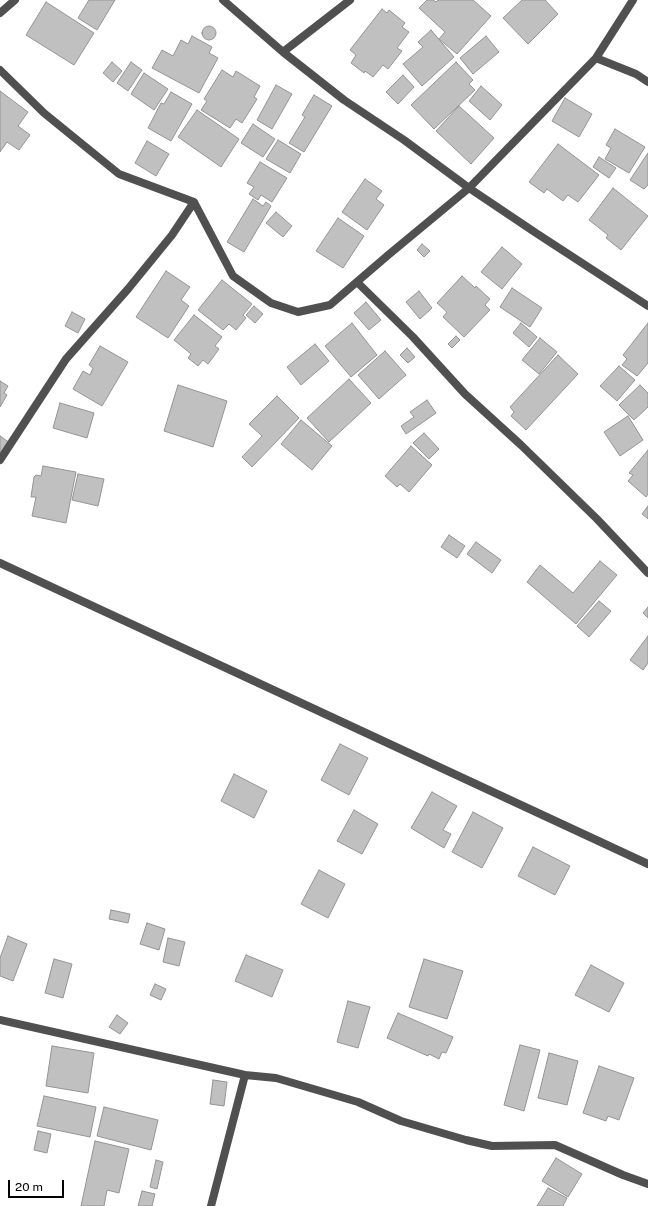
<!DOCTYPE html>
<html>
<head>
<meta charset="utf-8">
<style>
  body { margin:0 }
  #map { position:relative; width:648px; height:1206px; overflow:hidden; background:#fff; font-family:"Public Sans",sans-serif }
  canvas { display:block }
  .scale { position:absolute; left:8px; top:1180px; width:56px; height:18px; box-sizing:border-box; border:2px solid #000; border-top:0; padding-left:5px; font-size:12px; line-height:14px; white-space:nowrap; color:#000; -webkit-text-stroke:3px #fff; paint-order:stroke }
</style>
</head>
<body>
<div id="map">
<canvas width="648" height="1206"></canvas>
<div class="scale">20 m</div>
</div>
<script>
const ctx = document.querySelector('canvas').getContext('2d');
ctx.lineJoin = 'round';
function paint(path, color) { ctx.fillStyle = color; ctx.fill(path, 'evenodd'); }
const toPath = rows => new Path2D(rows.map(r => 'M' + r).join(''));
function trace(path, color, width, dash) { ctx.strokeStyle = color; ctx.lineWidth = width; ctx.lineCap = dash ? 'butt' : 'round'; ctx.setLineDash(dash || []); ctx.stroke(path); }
const building = toPath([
  [89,0,115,0,97,30,78,18,89,0],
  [427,0,433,0,436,2,438,0,473,0,491,16,457,54,439,39,445,32,419,8,427,0],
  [522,0,545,0,558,14,528,44,503,18,522,0],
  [46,2,94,33,74,65,26,35,46,2],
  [382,9,387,13,389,10,405,23,402,27,409,32,397,48,402,51,388,69,383,65,373,77,365,71,364,73,351,63,356,55,350,50,382,9],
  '202 33a7 7 0 1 1 14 0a7 7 0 1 1-14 0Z',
  [431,30,454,57,422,86,403,64,423,47,418,42,431,30],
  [192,36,212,47,209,53,218,58,199,93,152,68,162,50,173,56,181,40,188,44,192,36],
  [486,36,499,52,473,74,460,58,486,36],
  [112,62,122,71,113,82,103,73,112,62],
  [131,62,142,70,128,91,117,83,131,62],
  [456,62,473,80,469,84,475,90,434,129,411,105,456,62],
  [222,70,233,77,236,71,260,86,254,97,257,99,242,123,236,119,230,128,201,110,207,101,204,99,222,70],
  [144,73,168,89,154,110,131,94,144,73],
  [403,75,414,87,398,104,386,92,403,75],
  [276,85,292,94,272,129,257,120,276,85],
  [481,86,502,105,490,120,469,101,481,86],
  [0,91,28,112,18,126,30,135,19,150,7,142,0,152,0,91],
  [171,92,192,104,171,141,148,128,161,103,164,104,171,92],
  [314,95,332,106,304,152,289,143,305,117,302,115,314,95],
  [565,98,592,114,579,137,552,121,565,98],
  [459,106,494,138,471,164,436,131,459,106],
  [197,110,239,139,221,167,178,137,197,110],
  [253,124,275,139,263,157,241,143,253,124],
  [615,129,645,147,629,173,605,159,611,148,606,145,615,129],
  [278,140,301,154,290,173,266,159,278,140],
  [147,141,169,154,156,176,135,163,147,141],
  [558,144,599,175,578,202,568,195,563,201,547,189,544,193,529,182,558,144],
  [648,153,648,185,644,189,630,180,648,153],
  [599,157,616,168,609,178,593,167,599,157],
  [260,162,287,178,272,202,261,195,258,200,249,194,254,187,247,183,260,162],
  [365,179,382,191,376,199,384,205,367,230,342,212,365,179],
  [613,188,648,216,621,250,606,238,608,235,589,220,613,188],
  [253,199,263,206,266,202,271,206,244,252,227,242,253,199],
  [276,212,292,226,283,237,266,223,276,212],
  [338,218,364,236,343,268,316,251,338,218],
  [422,244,430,251,424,257,417,250,422,244],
  [502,247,522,264,502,289,481,272,502,247],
  [166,271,190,287,181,300,189,306,168,338,136,317,166,271],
  [462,276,475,288,476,286,490,299,485,305,490,310,464,337,443,317,447,312,437,303,462,276],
  [222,280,252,304,243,315,246,318,236,330,229,324,223,330,198,310,222,280],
  [512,288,542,308,530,327,500,307,512,288],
  [419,291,432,308,420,319,406,302,419,291],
  [366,302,381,320,369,330,354,313,366,302],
  [254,306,263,314,255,323,246,315,254,306],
  [72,312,85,319,78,333,65,326,72,312],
  [194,315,222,337,215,346,219,349,208,364,203,360,198,366,188,358,191,354,174,340,194,315],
  [352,323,377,355,351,377,325,346,352,323],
  [521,323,537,337,529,347,513,333,521,323],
  [648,323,648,363,637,376,622,365,627,359,623,355,648,323],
  [456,336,460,340,452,348,448,344,456,336],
  [540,338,557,352,539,374,522,360,540,338],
  [315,344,329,361,301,385,287,367,315,344],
  [100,346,128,362,102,406,73,389,83,371,90,375,93,368,89,365,100,346],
  [407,348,415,357,408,363,400,355,407,348],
  [385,351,406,375,379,399,358,375,385,351],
  [558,355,578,374,526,430,511,416,514,412,510,407,558,355],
  [619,366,635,380,617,401,600,386,619,366],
  [349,379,371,403,329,442,307,418,349,379],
  [0,381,8,386,4,393,7,395,0,407,0,381],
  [178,385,227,401,213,447,164,431,178,385],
  [640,385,648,393,648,407,634,420,619,405,640,385],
  [277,396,299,418,252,467,242,457,262,436,249,424,277,396],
  [427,400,436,413,406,434,401,426,414,417,410,412,427,400],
  [60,403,94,413,87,438,53,428,60,403],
  [628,416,643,440,620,456,604,432,628,416],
  [301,420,332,446,312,470,281,444,301,420],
  [424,433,439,449,429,459,413,443,424,433],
  [0,436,10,443,3,453,0,451,0,436],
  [411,446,432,465,409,492,400,484,397,487,385,476,411,446],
  [648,450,648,494,646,497,628,481,633,475,629,473,648,450],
  [43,466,76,472,66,523,32,516,36,497,31,497,34,477,36,475,41,476,43,466],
  [78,474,104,479,98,506,72,500,78,474],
  [648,506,648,519,642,514,648,506],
  [449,535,465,546,457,558,441,547,449,535],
  [476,542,501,560,492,573,467,554,476,542],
  [600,561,617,575,576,624,527,582,540,565,573,593,600,561],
  [599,601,611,611,589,637,577,626,599,601],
  [648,607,648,618,643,613,648,607],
  [648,636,648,663,643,670,630,660,648,636],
  [340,744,368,758,349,795,321,780,340,744],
  [234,774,267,791,254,818,221,801,234,774],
  [432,792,457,806,443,830,451,834,444,848,411,828,432,792],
  [354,810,378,824,362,854,337,841,354,810],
  [473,812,503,828,482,868,452,852,473,812],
  [533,847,570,866,555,895,518,876,533,847],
  [319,870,345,884,328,918,301,904,319,870],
  [111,910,130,914,128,923,109,919,111,910],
  [147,923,165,929,159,950,140,944,147,923],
  [8,936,27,944,13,981,0,976,0,958,8,936],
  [168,938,185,942,179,966,163,962,168,938],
  [246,955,283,970,272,997,235,981,246,955],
  [54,959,72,964,63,998,45,993,54,959],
  [424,959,463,971,447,1019,409,1007,424,959],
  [591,965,624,983,609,1012,575,995,591,965],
  [155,984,166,989,161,1000,150,995,155,984],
  [348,1001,370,1007,358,1048,337,1042,348,1001],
  [398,1013,453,1037,446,1053,442,1052,439,1059,429,1054,428,1056,387,1038,398,1013],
  [117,1015,128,1023,120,1034,109,1027,117,1015],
  [520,1045,540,1050,524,1111,504,1105,520,1045],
  [52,1046,94,1053,88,1093,46,1086,52,1046],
  [549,1053,578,1061,567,1105,538,1098,549,1053],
  [599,1066,634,1078,619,1120,608,1116,606,1121,583,1113,599,1066],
  [213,1080,227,1082,224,1106,210,1104,213,1080],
  [44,1096,96,1107,90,1137,37,1126,44,1096],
  [104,1107,158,1120,151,1150,97,1136,104,1107],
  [38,1131,51,1134,47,1153,34,1150,38,1131],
  [95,1141,129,1149,119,1193,107,1190,104,1206,81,1206,95,1141],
  [556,1158,582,1174,568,1197,542,1181,556,1158],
  [156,1160,163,1162,157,1189,150,1187,156,1160],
  [548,1188,567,1198,563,1206,537,1206,548,1188],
  [142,1191,155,1194,152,1206,138,1206,142,1191]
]);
paint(building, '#c0c0c0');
trace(building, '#949494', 1);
trace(toPath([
  [223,0,283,52,344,100,404,140,469,188,536,233,648,306],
  [0,13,15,0],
  [283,52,350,0],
  [596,58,636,74,648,82],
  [0,70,44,113,119,174,194,202,233,276,271,303,298,312,330,305,387,256,469,188,596,58,633,0],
  [357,282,413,337,465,394,521,445,597,519,648,573],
  [0,460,66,359,128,289,172,235,194,202],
  [0,563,648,864],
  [0,1020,245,1075],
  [211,1206,245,1075,276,1078,358,1102,401,1121,466,1140,492,1146,555,1145,623,1175,648,1184]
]), '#505050', 8);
</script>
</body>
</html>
